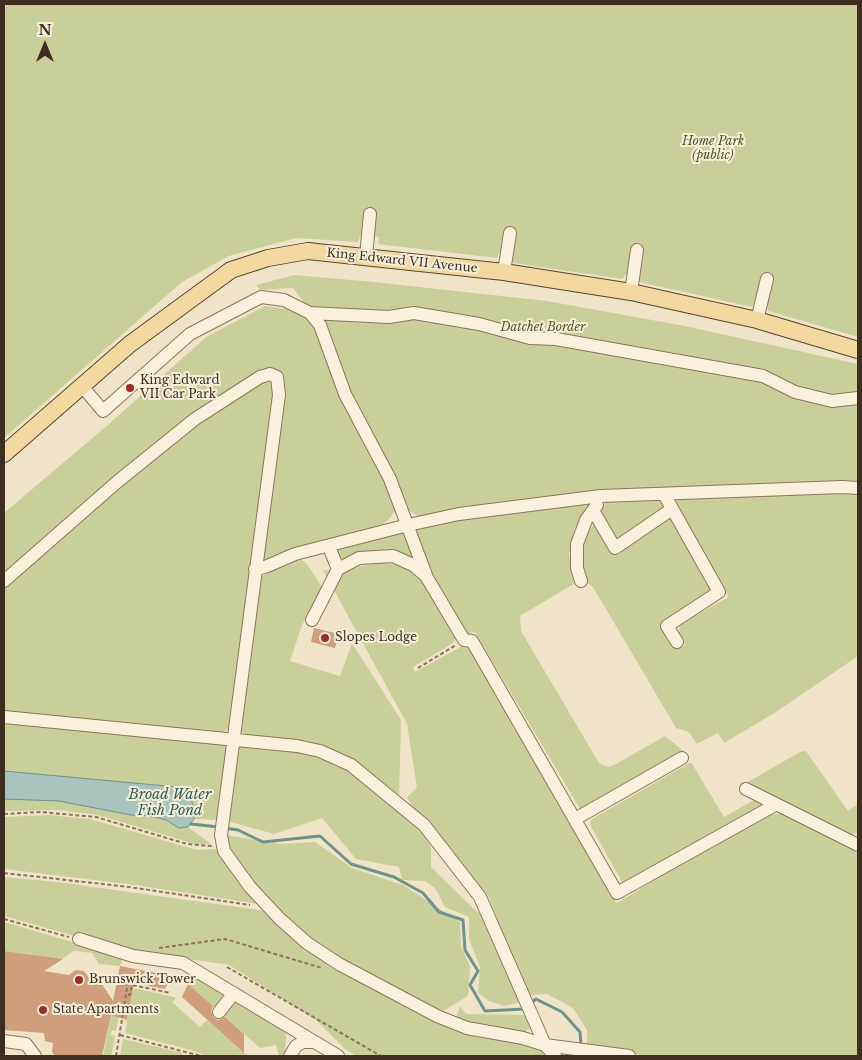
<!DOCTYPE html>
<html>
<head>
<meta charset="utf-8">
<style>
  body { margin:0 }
  #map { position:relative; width:862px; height:1060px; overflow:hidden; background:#f0e4c8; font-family:"Libre Baskerville",serif }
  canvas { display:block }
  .frame { position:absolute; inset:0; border:5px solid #3d2e20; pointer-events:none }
  .north { position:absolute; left:20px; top:20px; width:50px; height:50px; -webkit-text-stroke:4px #f7eed8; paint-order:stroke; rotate:0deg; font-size:14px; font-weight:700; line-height:20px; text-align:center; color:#3d2e20 }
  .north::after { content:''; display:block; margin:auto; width:18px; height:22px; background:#3d2e20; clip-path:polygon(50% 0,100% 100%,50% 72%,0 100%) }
</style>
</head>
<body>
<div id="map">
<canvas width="862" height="1060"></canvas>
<div class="frame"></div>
<div class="north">N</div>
</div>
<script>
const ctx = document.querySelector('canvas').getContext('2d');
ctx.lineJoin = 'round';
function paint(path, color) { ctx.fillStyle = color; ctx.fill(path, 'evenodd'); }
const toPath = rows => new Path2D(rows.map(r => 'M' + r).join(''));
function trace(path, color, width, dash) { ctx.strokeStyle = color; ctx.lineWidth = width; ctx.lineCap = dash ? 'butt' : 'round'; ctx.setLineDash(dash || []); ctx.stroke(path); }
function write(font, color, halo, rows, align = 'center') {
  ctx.font = font + ' "Libre Baskerville",serif'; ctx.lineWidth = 4; ctx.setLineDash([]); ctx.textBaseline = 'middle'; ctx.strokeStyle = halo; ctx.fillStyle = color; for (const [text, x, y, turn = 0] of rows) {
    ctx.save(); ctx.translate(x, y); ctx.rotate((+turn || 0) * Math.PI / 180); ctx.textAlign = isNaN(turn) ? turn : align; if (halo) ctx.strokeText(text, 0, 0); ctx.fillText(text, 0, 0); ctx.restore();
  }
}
paint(toPath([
  [4,4,858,4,858,337,768,311,767,303,755,300,752,307,648,284,640,282,640,274,628,272,622,279,513,263,513,256,499,253,497,258,378,244,379,237,360,235,358,242,296,238,229,256,182,282,4,438],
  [294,275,374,282,547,301,685,326,858,364,858,486,545,498,496,502,444,514,418,516,407,510,308,308,293,288,260,290,256,285],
  [265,306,293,310,315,325,395,497,395,511,389,519,381,526,263,562,282,385,261,375,4,578,4,513,109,424,206,337],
  [263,378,273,378,276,384,231,723,228,729,219,734,4,713,4,585,184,430],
  [858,493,858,656,776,712,724,743,718,733,697,744,689,732,676,728,593,587,585,581,582,549,585,537,596,521,618,555,621,553,619,548,668,517,676,519,715,591,663,625,678,649,685,646,679,633,680,624,729,597,679,512,676,502,680,497],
  [657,496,667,506,620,541,614,539,599,516,606,502],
  [592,503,574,529,569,555,577,582,520,616,521,631,599,763,608,767,616,764,665,736,686,753,583,814,475,632,469,634,462,631,428,574,415,532,419,524],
  [402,528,417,563,340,560,333,552,336,545],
  [298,557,307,564,322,587,302,625,290,661,340,676,352,643,401,720,399,800,347,759,249,736,242,732,239,723,259,578,285,561],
  [381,562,409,567,422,578,456,638,453,643,413,667,415,672,466,644,482,668,617,903,722,839,768,815,784,813,858,851,858,1056,648,1056,598,1048,587,1044,587,1030,573,1008,547,994,528,995,488,896,417,814,407,797,417,788,407,724,323,570,336,571],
  [4,721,222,741,227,749,219,820,194,819,195,810,182,790,177,787,4,771],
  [241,746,320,754,359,774,389,798,422,833,431,847,431,867,476,911,485,916,521,1002,504,1006,489,1001,478,993,480,967,469,939,469,917,445,907,435,888,425,881,402,880,399,867,356,859,322,818,274,834,227,821,237,750],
  [806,751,848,811,858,804,858,832,852,835,746,783,800,752],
  [691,762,724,817,756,799,765,803,765,806,625,887,590,825,592,819],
  [4,799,59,801,132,815,151,816,166,820,179,828,188,827,211,844,195,844,98,815,58,810,4,811],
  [48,815,90,819,197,850,216,849,259,904,135,885,4,869,4,817],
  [225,835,282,844,315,842,352,868,403,885,460,922,461,947,470,966,468,996,440,1013,321,950,240,872,227,847,230,847,224,838],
  [4,877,57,882,267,911,440,1022,533,1044,548,1056,357,1056,345,1049,316,1020,229,965,120,949,4,916],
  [4,922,123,957,120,966,99,964,92,953,74,951,62,959,4,951],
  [189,971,227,993,216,1009,188,984,192,977,187,974],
  [118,980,126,981,116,1031,112,1030,110,1035,115,1036,111,1056,103,1056],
  [133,988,174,997,176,998,172,1002,200,1027,207,1020,248,1056,207,1056,191,1050,125,1033],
  [234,999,284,1031,286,1036,285,1056,279,1056,276,1045,260,1048,222,1014],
  [460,1006,466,1014,524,1015,530,1028,522,1034,455,1021],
  [123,1039,183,1053,182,1056,120,1056]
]), '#c9cf9b');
const water = toPath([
  [4,771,177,787,192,802,195,810,194,819,188,827,179,828,166,820,151,816,131,815,59,801,4,799,4,771]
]);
paint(water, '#a9c4bc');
trace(water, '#6f938a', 1);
trace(toPath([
  [191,824,219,827],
  [225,828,238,830,263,842,320,836,351,864,394,877,423,893,439,912,463,920,465,950,478,971,470,985,485,1011,525,1009],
  [531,1003,536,999,562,1012,580,1032,581,1046]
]), '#6f938a', 3);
paint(toPath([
  [314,628,339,634,335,648,311,642],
  [4,951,63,959,44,971,69,975,76,970,84,971,89,978,100,981,113,1001,120,966,172,976,165,989,134,983,127,1020,111,1015,102,1056,55,1056,52,1052,53,1043,45,1041,44,1033,4,1030],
  [188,984,213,1006,211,1011,214,1018,218,1020,225,1017,244,1034,244,1053,182,997]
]), '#cf9f7d');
const minor = toPath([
  [366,256,370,214],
  [504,272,510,233],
  [631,292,637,250],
  [310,313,320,325,345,394,390,479,426,575],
  [757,320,767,279],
  [82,386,103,411,190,334,261,297,284,300,310,313,389,317,414,313,479,324,530,338,556,339,763,376,795,392,832,401,858,398],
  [664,494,719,592,667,626,677,642],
  [594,512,615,548,672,509],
  [255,569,265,567,295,554,408,525,459,514,601,496,842,487,858,488],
  [338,569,359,558,393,556,413,565,426,576,464,640,472,641,617,893,775,805],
  [4,581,117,482,195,419,260,377,270,374,277,377,279,395,221,835,224,851,250,887,280,919,307,943,339,964,437,1016,467,1028,523,1038,545,1045,629,1056],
  [581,581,577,568,577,544,586,520,597,505],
  [312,620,338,569,329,547],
  [4,717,297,746,320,751,351,765,424,825,480,897,545,1045,555,1056],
  [746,789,858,845],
  [575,819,682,758],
  [79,939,133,956,183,963,338,1056],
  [219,1012,234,993],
  [4,1041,26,1044,35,1056],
  [290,1056,296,1046,303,1042,314,1042]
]);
const major = toPath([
  [4,454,130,344,231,270,268,258,308,251,504,272,631,292,757,320,858,350]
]);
trace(minor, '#8d765c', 14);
trace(major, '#5b4430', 18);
trace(toPath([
  [418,668,456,645],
  [4,814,40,812,96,817,187,844,212,846],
  [4,873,129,887,250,905],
  [4,919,69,937],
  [159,948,225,939,322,968],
  [227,967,381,1056],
  [128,995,130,995,132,985,171,993],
  [120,1035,201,1056],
  [116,1056,128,982]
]), '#8d765c', 2, [4, 2.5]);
trace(minor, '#faf1dc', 12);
trace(major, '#f3d9a0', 16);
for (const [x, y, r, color] of [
  [130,388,5,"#9e2a2b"],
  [325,638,5,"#9e2a2b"],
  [79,980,5,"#9e2a2b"],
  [43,1010,5,"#9e2a2b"]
]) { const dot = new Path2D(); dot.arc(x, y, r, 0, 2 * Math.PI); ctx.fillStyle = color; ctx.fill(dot); trace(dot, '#f7eed8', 2); }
write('italic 12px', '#4d5a26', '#f7eed8', [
  ["Home Park",713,142],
  ["(public)",713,156],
  ["Datchet Border",543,328]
]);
write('12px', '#3d2e20', '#f7eed8', [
  ["King Edward VII Avenue",402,261,6]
]);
write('12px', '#3d2e20', '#f7eed8', [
  ["King Edward",140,381],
  ["VII Car Park",140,395],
  ["Slopes Lodge",335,638],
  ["Brunswick Tower",89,980],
  ["State Apartments",53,1010]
], 'left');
write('italic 14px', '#2f5d5a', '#f7eed8', [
  ["Broad Water",170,795],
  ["Fish Pond",170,811]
]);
</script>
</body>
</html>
